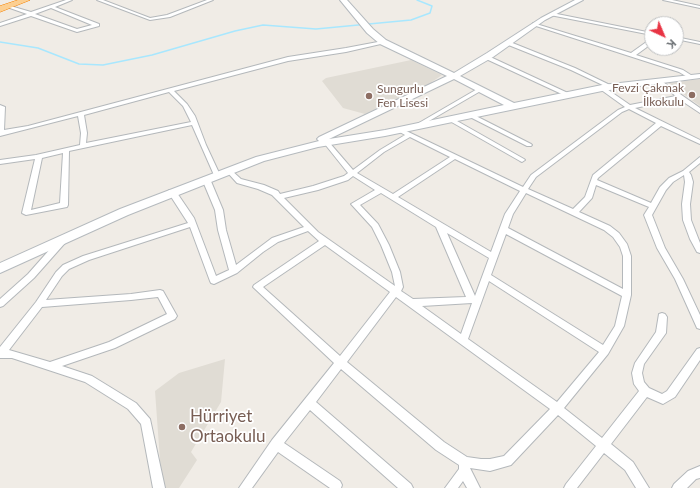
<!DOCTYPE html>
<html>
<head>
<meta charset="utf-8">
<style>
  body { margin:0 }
  #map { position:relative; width:700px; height:488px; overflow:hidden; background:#f0ece6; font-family:Lato,sans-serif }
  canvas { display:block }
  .north { position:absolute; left:644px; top:16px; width:40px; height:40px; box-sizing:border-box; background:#fff; border:1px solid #bfc1c2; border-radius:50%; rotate:136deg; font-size:11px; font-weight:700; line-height:16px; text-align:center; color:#5e6367 }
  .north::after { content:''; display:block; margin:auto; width:14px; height:18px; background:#e83444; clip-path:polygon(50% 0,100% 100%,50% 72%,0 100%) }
</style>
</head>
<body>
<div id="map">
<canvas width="700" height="488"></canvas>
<div class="north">K</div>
</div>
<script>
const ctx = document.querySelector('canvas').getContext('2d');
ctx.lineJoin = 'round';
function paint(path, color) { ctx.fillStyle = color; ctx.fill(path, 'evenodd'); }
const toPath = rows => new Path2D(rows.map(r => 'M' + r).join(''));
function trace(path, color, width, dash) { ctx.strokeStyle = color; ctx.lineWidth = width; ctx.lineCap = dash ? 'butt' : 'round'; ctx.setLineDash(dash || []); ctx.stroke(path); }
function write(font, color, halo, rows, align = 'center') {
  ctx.font = font + ' Lato,sans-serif'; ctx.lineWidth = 3.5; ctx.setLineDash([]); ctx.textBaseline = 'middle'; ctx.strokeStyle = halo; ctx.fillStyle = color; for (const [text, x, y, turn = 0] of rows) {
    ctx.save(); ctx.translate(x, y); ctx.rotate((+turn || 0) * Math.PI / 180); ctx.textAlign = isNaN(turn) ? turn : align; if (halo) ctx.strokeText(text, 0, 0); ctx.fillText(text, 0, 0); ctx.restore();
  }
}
paint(toPath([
  [411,60,442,75,429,84,365,114,343,108,322,81,326,78],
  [700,79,700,106,668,83],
  [225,359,221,402,191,452,197,460,179,488,162,488,155,391,179,373]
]), '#e0dcd4');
trace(toPath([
  [0,42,38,48,79,64,103,65,152,55,235,31,263,25,316,29,411,20,430,13,432,6,417,0]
]), '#a8e7fe', 1.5);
const street = toPath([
  [66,0,72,0,55,7,99,24,99,26,77,32,31,16,0,26,0,23,27,14,7,7,7,5,31,12,66,0],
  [51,8,92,25,77,29,35,14,51,8],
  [97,0,103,0,150,18,167,15,207,0,213,0,170,17,150,20,97,0],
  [663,0,672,0,700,6,700,8,663,0],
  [552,13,652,33,652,35,550,15,550,14,552,13],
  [533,23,631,53,652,38,651,44,636,55,683,70,694,77,689,78,679,72,533,25,533,23],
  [676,37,700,42,700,44,676,39,676,37],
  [383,41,385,42,385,43,346,52,288,61,174,91,187,104,195,116,206,145,220,175,219,176,215,176,214,175,192,125,69,151,68,205,67,207,26,215,22,213,35,159,0,164,0,160,36,155,80,145,81,133,78,116,0,136,0,105,5,107,4,130,28,126,288,57,346,48,383,41],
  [169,92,183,106,191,122,86,143,87,133,84,115,169,92],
  [63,153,60,203,31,210,42,158,63,153],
  [506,42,510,42,575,68,614,87,609,88,571,70,506,44,506,42],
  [486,55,570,94,571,95,566,96,484,58,483,57,486,55],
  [656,80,660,80,700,108,700,113,679,99,635,108,700,140,700,144,661,126,598,178,597,180,651,203,660,187,669,178,683,171,700,157,700,163,689,172,691,175,693,182,690,204,691,220,700,243,700,253,697,252,690,239,683,220,682,204,685,182,684,175,673,182,666,190,652,215,665,248,683,279,700,315,700,329,697,328,675,279,657,248,644,215,649,207,596,185,592,198,579,212,610,226,619,233,627,244,631,256,631,295,624,326,608,354,564,408,602,438,639,391,634,384,632,373,635,363,656,332,659,314,662,313,665,314,667,317,666,333,644,364,642,373,644,382,649,388,662,394,667,391,697,349,700,348,700,360,675,397,663,404,647,397,611,444,633,462,649,488,636,488,625,470,604,453,577,488,564,488,566,484,596,446,558,415,511,465,490,471,470,468,480,488,467,488,463,481,458,488,445,488,459,469,459,465,436,450,341,369,316,402,411,484,413,488,398,488,310,410,284,443,340,481,342,485,341,488,330,488,278,452,252,488,239,488,272,440,334,363,253,287,254,285,319,241,308,231,278,242,263,252,237,273,214,284,211,283,210,281,190,227,89,260,69,269,62,276,46,300,131,294,160,290,163,291,177,316,175,319,115,348,62,366,92,376,136,403,150,419,165,488,153,488,141,424,128,409,85,382,12,358,0,358,0,347,36,302,56,272,63,265,83,256,188,223,168,192,169,190,175,190,194,218,216,276,229,270,218,230,215,210,202,179,204,177,208,177,210,179,223,210,226,230,236,265,272,238,304,227,272,195,258,189,237,183,227,172,226,171,227,170,231,170,241,179,264,185,278,191,280,194,313,186,344,176,348,173,324,143,324,141,328,141,353,170,380,150,405,135,398,131,397,130,400,128,523,187,531,175,618,110,625,107,600,89,600,87,604,87,630,105,676,96,656,82,656,80],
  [629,109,656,123,593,175,585,197,573,209,528,189,536,177,622,112,629,109],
  [410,137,450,157,393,194,357,173,384,152,410,137],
  [455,159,520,191,505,214,491,252,398,197,455,159],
  [353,176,375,190,351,204,372,227,381,245,392,272,395,286,318,232,284,198,318,190,348,180,353,176],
  [381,193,436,227,466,297,413,299,401,291,403,287,400,272,389,245,378,224,360,205,381,193],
  [526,193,604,230,613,237,620,247,623,256,623,289,508,228,513,214,526,193],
  [447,233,489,258,475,296,447,233],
  [506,234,622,296,615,326,603,345,491,275,506,234],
  [325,245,390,292,340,356,263,287,325,245],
  [489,281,599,352,557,402,468,339,489,281],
  [158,297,167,314,109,342,50,362,9,350,42,307,131,300,158,297],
  [396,297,550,409,504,456,490,459,481,459,467,457,444,442,347,362,396,297],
  [472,303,461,334,422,306,472,303],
  [479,88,484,89,417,128,413,128,412,127,479,88],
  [470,113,531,144,532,145,531,146,527,146,468,116,468,114,470,113],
  [450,117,524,159,525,160,522,162,520,161,448,120,448,118,450,117],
  [62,238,65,239,66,241,65,243,34,278,3,306,0,307,0,299,28,274,59,239,62,238],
  [700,466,700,478,696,479,687,488,672,488,674,484,688,471,700,466]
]);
const secondary = toPath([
  [340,0,347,0,373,29,386,40,454,73,487,53,541,18,575,0,583,0,545,20,493,57,460,76,514,103,602,85,700,74,700,78,602,91,385,136,318,147,264,161,128,215,0,273,0,263,120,209,256,157,319,141,317,139,319,137,447,76,380,44,367,33,340,0],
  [454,79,504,105,385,130,329,139,454,79]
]);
const highway = toPath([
  [18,0,30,0,0,12,0,6,18,0]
]);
trace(street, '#b4b8bb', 2);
trace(secondary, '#b5babe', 2);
trace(highway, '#f48002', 1);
paint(street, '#fff');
paint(secondary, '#fff');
paint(highway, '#fccf91');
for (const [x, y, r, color] of [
  [692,95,4,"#8d6e63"],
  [369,96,4,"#8d6e63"],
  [182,427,4,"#8d6e63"]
]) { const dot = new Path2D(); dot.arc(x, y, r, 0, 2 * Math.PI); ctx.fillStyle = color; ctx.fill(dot); trace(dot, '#fff', 1.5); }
write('12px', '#785e54', '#fff', [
  ["Fevzi Çakmak",684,88],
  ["İlkokulu",684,102],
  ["Sungurlu",377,89,"left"],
  ["Fen Lisesi",377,103,"left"]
], 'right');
write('17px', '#785e54', '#fff', [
  ["Hürriyet",190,417],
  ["Ortaokulu",190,437]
], 'left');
</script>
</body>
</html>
